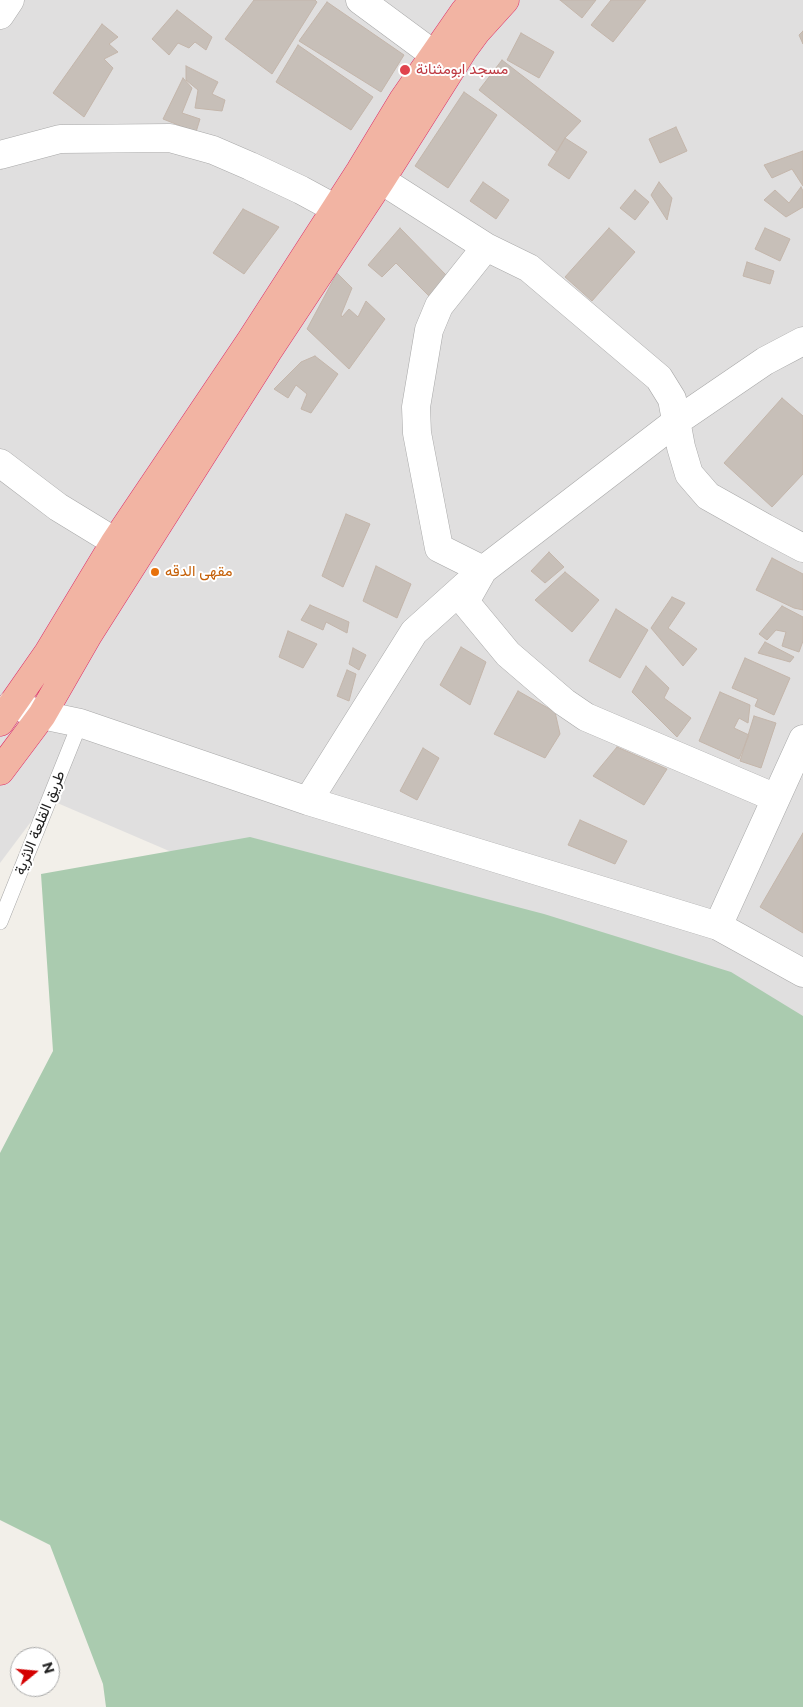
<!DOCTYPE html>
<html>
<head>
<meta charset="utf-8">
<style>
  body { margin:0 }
  #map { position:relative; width:803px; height:1707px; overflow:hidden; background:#f2efe9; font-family:Montserrat,sans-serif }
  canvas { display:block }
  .north { position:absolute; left:10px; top:1647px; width:50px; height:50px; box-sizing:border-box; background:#fff; border:1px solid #a7a7a7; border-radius:50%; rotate:73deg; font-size:14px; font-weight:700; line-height:20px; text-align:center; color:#222 }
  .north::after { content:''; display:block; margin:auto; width:18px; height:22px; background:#d40000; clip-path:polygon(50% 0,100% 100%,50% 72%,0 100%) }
</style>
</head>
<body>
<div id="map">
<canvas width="803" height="1707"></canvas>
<div class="north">N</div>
</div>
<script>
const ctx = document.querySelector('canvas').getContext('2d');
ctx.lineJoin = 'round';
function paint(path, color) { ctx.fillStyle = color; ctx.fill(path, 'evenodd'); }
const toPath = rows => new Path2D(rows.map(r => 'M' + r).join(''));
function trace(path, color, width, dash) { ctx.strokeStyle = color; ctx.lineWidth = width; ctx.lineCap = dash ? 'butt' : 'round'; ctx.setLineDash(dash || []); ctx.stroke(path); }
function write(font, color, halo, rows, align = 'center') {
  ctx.font = font + ' Montserrat,Vazirmatn,sans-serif'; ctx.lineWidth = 4; ctx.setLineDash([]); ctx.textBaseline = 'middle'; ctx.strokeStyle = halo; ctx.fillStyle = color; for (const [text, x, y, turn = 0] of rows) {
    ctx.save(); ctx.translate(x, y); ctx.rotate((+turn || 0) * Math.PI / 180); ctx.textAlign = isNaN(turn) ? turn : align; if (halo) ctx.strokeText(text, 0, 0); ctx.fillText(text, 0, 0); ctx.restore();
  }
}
paint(toPath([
  [0,0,803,0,803,1337,789,1117,48,799,0,863]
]), '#e0dfdf');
paint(toPath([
  [250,837,544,914,731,972,803,1016,803,1707,106,1707,103,1684,50,1545,0,1520,0,1153,53,1051,41,874]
]), '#aacbaf');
const building = toPath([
  [254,0,315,0,317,2,272,74,225,39,254,0],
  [560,0,596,0,582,18,560,0],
  [611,0,646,0,613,42,591,25,611,0],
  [327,2,404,55,381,92,299,41,327,2],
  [177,10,212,37,206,50,195,42,189,48,178,43,169,55,152,39,177,10],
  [102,24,118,37,109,44,118,52,104,59,113,68,84,117,53,93,102,24],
  [803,31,803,44,799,35,803,31],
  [521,33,554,52,539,78,507,60,521,33],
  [298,45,373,97,351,130,276,82,298,45],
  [502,60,581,121,565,138,557,152,479,90,502,60],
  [186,66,218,82,212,94,225,100,222,111,195,108,198,90,186,80,186,66],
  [183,78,192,88,182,113,200,119,196,132,163,119,183,78],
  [464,92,497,115,448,188,415,166,464,92],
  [676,127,687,151,660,163,649,139,676,127],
  [565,138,587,152,569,179,548,165,565,138],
  [803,151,803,186,792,169,772,178,764,165,803,151],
  [483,182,509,200,496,219,470,201,483,182],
  [659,182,672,198,667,220,651,195,659,182],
  [801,187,803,191,803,207,786,217,764,200,775,190,789,203,801,187],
  [635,190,649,202,635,220,620,208,635,190],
  [243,209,279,227,244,274,213,253,243,209],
  [400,228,446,275,431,298,396,263,382,277,368,265,400,228],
  [609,228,635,252,592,301,565,277,609,228],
  [765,228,790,239,780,261,755,249,765,228],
  [747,262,774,271,770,284,743,276,747,262],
  [337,273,352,288,341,315,342,317,349,309,358,317,366,301,385,319,349,369,307,329,337,273],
  [315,356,338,374,311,413,301,409,307,394,296,385,288,398,274,389,301,362,315,356],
  [782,398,803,416,803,474,772,507,724,463,782,398],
  [346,514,370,524,343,587,322,576,346,514],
  [549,552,564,567,545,583,531,571,549,552],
  [772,558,803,574,803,610,794,608,756,590,772,558],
  [376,566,411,584,397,618,363,601,376,566],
  [565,572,599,600,572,632,535,600,565,572],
  [672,597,685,603,668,628,697,649,683,666,651,628,672,597],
  [310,605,349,622,347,633,326,622,323,630,301,620,310,605],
  [782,606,803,617,803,641,799,652,782,646,786,632,776,630,767,640,759,634,782,606],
  [616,609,648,630,620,678,589,661,616,609],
  [288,631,317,644,303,668,279,657,288,631],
  [765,642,794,657,790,662,758,653,765,642],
  [461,647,486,662,470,705,440,685,461,647],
  [353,648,366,655,359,670,349,664,353,648],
  [745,658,790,678,774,715,755,706,758,699,732,688,745,658],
  [646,666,669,688,664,698,691,718,677,737,632,692,646,666],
  [347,670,356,674,349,701,337,696,347,670],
  [518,691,555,712,560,734,545,758,494,734,518,691],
  [720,692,750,705,748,723,739,718,734,728,749,735,739,759,699,741,720,692],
  [754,716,776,723,761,768,740,761,754,716],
  [617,747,667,769,644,805,593,776,617,747],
  [423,748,439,758,417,800,400,791,423,748],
  [580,820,627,841,615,864,568,845,580,820],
  [803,833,803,933,760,907,803,833]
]);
paint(building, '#c7bfb8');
trace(building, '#c4b6ab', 1);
const service = toPath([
  [0,922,80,723]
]);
const minor = toPath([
  [360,0,452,68],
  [0,15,10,0],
  [0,155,60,139,170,138,213,150,250,166,301,190,336,209],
  [381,180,486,247,529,268,659,378,672,399,681,447,689,474,708,496,765,528,803,548],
  [486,247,439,306,429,330,416,407,417,433,439,548,483,570,465,602,508,654,564,702,586,717,776,798],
  [0,463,58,507,135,554],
  [12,704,42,715,80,723,308,801,718,926,803,973],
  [308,801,414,632,483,570,677,421,765,361,803,341],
  [718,926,803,739]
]);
const trunk = toPath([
  [0,722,48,653,115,542,251,340,360,171,403,100,464,12,474,0],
  [0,771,42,715,88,635,268,351,381,180,463,50,477,31,505,0]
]);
trace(service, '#a9a9a9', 16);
trace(minor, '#a9a9a9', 29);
trace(trunk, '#dc2a67', 29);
trace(service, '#fff', 15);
trace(minor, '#fff', 28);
trace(trunk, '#f2b4a3', 28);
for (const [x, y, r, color] of [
  [405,70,6,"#e0444e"],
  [155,572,5,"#e8710a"]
]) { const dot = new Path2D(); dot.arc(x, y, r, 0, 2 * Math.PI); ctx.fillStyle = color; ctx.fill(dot); trace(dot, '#fff', 2); }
write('15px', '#be3a42', '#fff', [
  ["مسجد ابومثنانة",416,70]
], 'left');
write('15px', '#c56008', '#fff', [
  ["مقهى الدقه",165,572]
], 'left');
write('15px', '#222', '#fff', [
  ["طريق القلعة الاثرية",40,823,-68]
]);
</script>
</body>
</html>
